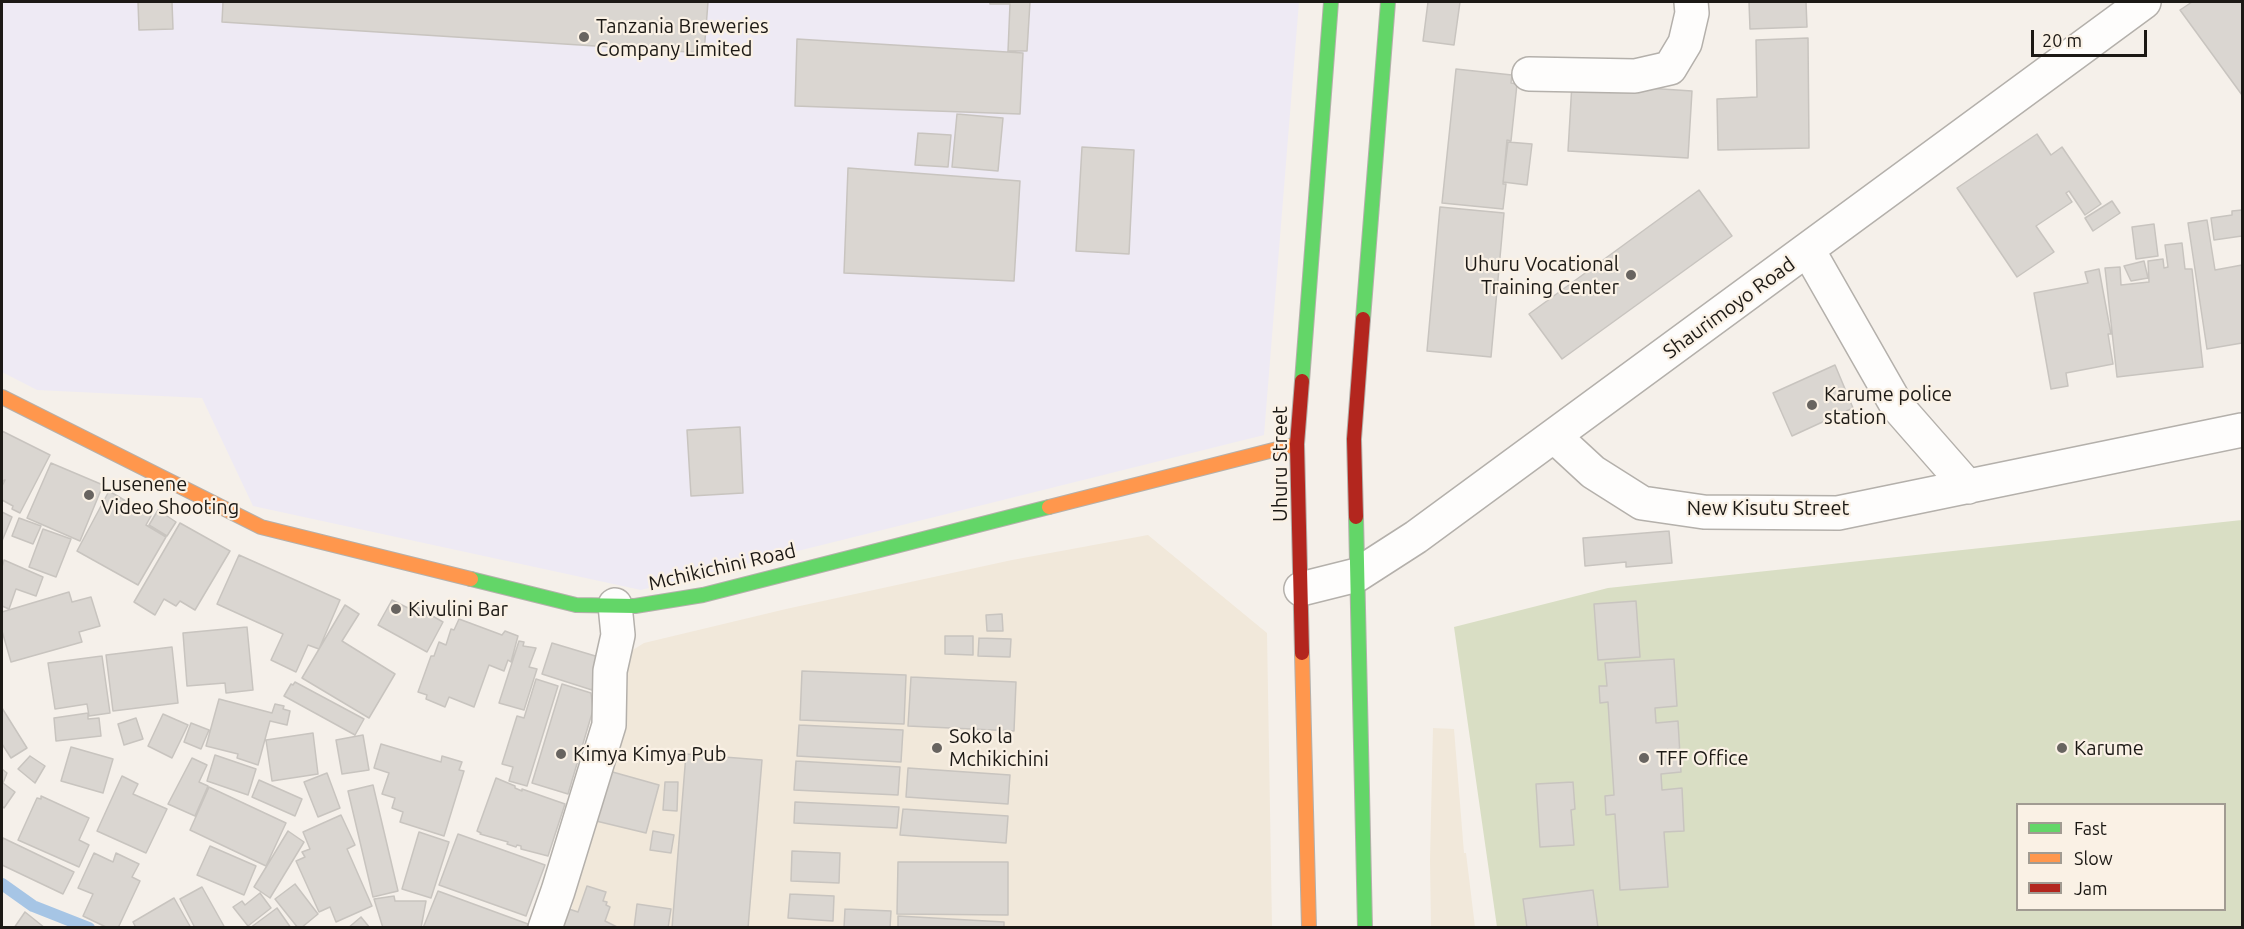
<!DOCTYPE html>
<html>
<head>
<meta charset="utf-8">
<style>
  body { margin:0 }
  #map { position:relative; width:2244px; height:929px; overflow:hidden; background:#f5f0ea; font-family:Ubuntu,sans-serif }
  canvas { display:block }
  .frame { position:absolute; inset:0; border:3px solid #1c1915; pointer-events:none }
  .legend { position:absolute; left:2016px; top:803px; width:210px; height:108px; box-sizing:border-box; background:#faf1e5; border:2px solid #a19b92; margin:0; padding:8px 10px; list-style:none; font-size:18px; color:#1c1915 }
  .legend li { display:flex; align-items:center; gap:12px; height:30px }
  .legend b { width:30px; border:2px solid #a19b92 }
  .scale { position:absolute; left:2031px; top:30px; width:116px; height:27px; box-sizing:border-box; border:3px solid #1c1915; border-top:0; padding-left:8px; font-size:18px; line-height:21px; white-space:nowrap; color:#1c1915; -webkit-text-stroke:4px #faf1e5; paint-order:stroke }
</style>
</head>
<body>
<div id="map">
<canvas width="2244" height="929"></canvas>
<div class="frame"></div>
<ul class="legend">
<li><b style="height:8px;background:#63d668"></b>Fast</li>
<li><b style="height:8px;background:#ff974d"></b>Slow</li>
<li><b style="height:8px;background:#b3261e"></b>Jam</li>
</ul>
<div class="scale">20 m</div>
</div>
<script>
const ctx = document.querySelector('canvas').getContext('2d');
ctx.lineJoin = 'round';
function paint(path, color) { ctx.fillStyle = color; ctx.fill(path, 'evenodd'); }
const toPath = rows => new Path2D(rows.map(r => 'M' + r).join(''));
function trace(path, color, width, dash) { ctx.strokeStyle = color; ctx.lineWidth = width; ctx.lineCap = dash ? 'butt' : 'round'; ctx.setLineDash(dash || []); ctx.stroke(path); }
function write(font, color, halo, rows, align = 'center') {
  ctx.font = font + ' Ubuntu,sans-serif'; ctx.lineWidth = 4.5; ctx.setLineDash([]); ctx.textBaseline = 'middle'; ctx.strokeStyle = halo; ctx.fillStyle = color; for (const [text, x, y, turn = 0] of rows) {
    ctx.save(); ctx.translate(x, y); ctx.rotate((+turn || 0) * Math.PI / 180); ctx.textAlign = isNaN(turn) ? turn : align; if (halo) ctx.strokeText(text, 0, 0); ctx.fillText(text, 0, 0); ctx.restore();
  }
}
paint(toPath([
  [1148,535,1267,633,1272,927,568,928,596,784,628,653,644,643,786,609,1012,560],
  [1433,728,1454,729,1464,853,1466,853,1475,927,1431,927,1430,860]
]), '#f1e8da');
paint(toPath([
  [2,2,1299,2,1264,435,641,590,253,506,202,398,37,390,2,372]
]), '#eeeaf4');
paint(toPath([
  [2242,520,2242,927,1497,927,1454,627,1608,588],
  [2018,804,2224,804,2224,910,2018,910]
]), '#d9dec4');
trace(toPath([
  [2,884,33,906,89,928]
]), '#a6c5e5', 12);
const building = toPath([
  [138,2,172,2,173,29,139,30,138,2],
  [223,2,708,2,704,53,222,22,223,2],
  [990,2,1030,2,1027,51,1008,51,1010,4,990,4,990,2],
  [1428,2,1460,2,1454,45,1423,41,1428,2],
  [1749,2,1806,2,1807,27,1750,29,1749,2],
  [2192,2,2242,2,2242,95,2180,10,2192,2],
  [1808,38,1809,148,1718,150,1717,99,1757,97,1756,40,1808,38],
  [797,39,1023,53,1020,114,795,106,797,39],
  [1456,69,1512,75,1511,83,1517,84,1511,141,1507,140,1503,184,1506,184,1503,209,1442,203,1456,69],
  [1572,83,1692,91,1688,158,1568,151,1572,83],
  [957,114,1003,118,998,171,952,167,957,114],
  [918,133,951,135,948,167,915,165,918,133],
  [2037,134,2051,155,2062,147,2101,204,2085,215,2069,191,2066,193,2072,202,2036,226,2054,252,2017,277,1957,188,2037,134],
  [1508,142,1532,144,1527,185,1503,182,1508,142],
  [1082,147,1134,150,1129,254,1076,251,1082,147],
  [848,168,1020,181,1014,281,844,273,848,168],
  [1699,190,1732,236,1562,359,1529,314,1699,190],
  [2112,201,2120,213,2093,231,2085,218,2112,201],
  [1440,207,1504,213,1491,357,1427,351,1440,207],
  [2242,210,2242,236,2214,240,2211,218,2232,215,2232,211,2242,210],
  [2207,220,2215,270,2242,265,2242,343,2207,349,2188,223,2207,220],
  [2154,224,2158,256,2136,259,2132,227,2154,224],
  [2182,243,2185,269,2192,269,2203,367,2117,377,2105,268,2120,267,2121,285,2149,282,2148,261,2163,259,2164,268,2168,267,2165,245,2182,243],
  [2144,261,2148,278,2131,281,2124,266,2144,261],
  [2099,269,2111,334,2108,334,2113,364,2066,373,2068,386,2051,389,2034,293,2088,283,2085,272,2099,269],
  [1835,365,1853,408,1792,436,1773,393,1835,365],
  [740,427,743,493,691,496,687,430,740,427],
  [2,431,50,455,20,513,12,509,13,506,2,500,2,486,5,480,2,481,2,431],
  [51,463,103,485,80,541,27,518,51,463],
  [109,491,151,516,146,525,166,537,138,585,77,551,109,491],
  [158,510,176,522,167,536,149,525,158,510],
  [2,512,12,517,2,541,2,512],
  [19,518,41,526,33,544,12,536,19,518],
  [180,523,230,551,195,610,180,601,176,606,164,599,155,615,134,602,180,523],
  [43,529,71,539,56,577,29,567,43,529],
  [1669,531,1672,563,1626,567,1626,562,1585,566,1583,538,1669,531],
  [239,555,340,600,319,649,308,645,296,672,271,660,283,634,217,604,239,555],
  [4,560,43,577,36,596,16,589,9,609,2,606,2,567,4,560],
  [69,592,72,602,91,597,100,626,79,632,82,642,11,662,2,631,2,612,69,592],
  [392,600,408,608,410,603,443,622,427,652,378,625,392,600],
  [1636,601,1640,657,1598,660,1594,604,1636,601],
  [345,605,359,614,342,641,395,674,369,718,302,678,345,605],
  [1002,614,1003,631,987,631,986,615,1002,614],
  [459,619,502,635,505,631,518,636,511,662,508,660,504,671,489,665,474,707,449,697,445,707,426,699,427,695,418,692,431,656,434,656,439,642,446,645,451,629,454,630,459,619],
  [247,627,253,690,226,693,225,683,187,686,183,633,247,627],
  [945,636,973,636,973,655,945,654,945,636],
  [979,638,1011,639,1010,657,978,656,979,638],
  [519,641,524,642,523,646,536,648,529,667,537,669,524,710,499,703,519,641],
  [552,643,602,658,592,690,542,674,552,643],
  [172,647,178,703,113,711,106,655,172,647],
  [102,656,110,713,89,716,87,704,55,709,48,663,102,656],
  [1674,659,1677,706,1655,708,1656,723,1678,721,1681,772,1661,774,1662,790,1682,788,1684,831,1664,832,1668,887,1620,890,1615,814,1606,815,1605,796,1614,795,1608,702,1600,703,1599,686,1607,686,1605,663,1674,659],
  [802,671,906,675,904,724,800,720,802,671],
  [911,677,1016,682,1014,731,908,726,911,677],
  [536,679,558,686,527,786,509,781,513,767,502,764,517,716,524,718,536,679],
  [295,682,364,719,355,735,284,696,291,684,293,685,295,682],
  [562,684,591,693,593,710,568,794,532,783,562,684],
  [219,699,272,713,275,704,284,706,283,709,290,711,287,725,270,721,258,765,237,758,238,754,206,746,219,699],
  [2,708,27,748,11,758,2,744,2,708],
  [88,713,88,719,99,718,101,736,56,741,54,718,88,713],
  [163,714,188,725,172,758,148,746,163,714],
  [136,718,143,739,124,745,118,724,136,718],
  [191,723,209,730,201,749,184,742,191,723],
  [799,725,903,730,901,762,797,756,799,725],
  [313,733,318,774,272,781,266,740,313,733],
  [363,735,369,770,342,774,336,740,363,735],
  [381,744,441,762,442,756,462,762,459,770,464,771,444,836,400,822,403,812,392,808,395,798,382,794,389,773,374,768,381,744],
  [71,747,113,759,103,793,61,781,71,747],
  [686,754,762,760,748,928,672,928,686,754],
  [215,755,256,769,248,795,207,781,215,755],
  [30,756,45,766,35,783,18,769,30,756],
  [192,758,207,765,199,782,208,786,195,816,168,804,192,758],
  [796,761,900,767,898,795,794,790,796,761],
  [908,768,1010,775,1008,804,906,797,908,768],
  [2,769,7,773,3,783,15,792,4,808,2,806,2,769],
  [609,771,659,785,646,833,596,821,609,771],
  [327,773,340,808,318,817,304,782,327,773],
  [122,776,138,784,133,794,167,809,146,853,97,831,122,776],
  [496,778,515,786,515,788,522,791,522,789,565,804,548,856,521,849,521,846,517,845,516,847,507,844,508,842,480,834,481,833,477,831,496,778],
  [259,780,302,799,295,816,252,797,259,780],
  [665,782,678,782,677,811,663,810,665,782],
  [1573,782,1575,809,1571,810,1574,845,1540,847,1536,784,1573,782],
  [373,785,398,891,373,897,348,791,373,785],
  [209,787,286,823,266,866,190,830,209,787],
  [41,796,89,818,79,840,89,845,79,867,18,840,37,798,41,799,41,796],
  [795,802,899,807,897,828,794,823,795,802],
  [903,809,1008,816,1006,843,900,835,903,809],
  [341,815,355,845,347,849,372,906,336,922,330,907,319,912,296,861,305,857,302,852,310,849,303,832,341,815],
  [288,831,304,842,270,898,254,887,288,831],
  [653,831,674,835,671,853,650,850,653,831],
  [419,832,449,842,431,898,402,889,419,832],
  [458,834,545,865,526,916,439,885,458,834],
  [3,838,74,872,63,894,2,865,2,842,3,838],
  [210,846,256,866,244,895,197,875,210,846],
  [792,851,840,853,839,883,791,881,792,851],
  [94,853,113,862,116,853,139,864,132,877,140,881,118,928,108,928,83,916,93,894,78,888,94,853],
  [898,862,1008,862,1008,915,897,914,898,862],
  [295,884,318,914,301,928,298,928,275,899,295,884],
  [587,886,606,892,603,901,607,902,606,905,610,907,605,921,619,928,559,928,566,908,578,912,587,886],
  [202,887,225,928,195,928,180,899,202,887],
  [1593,890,1598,928,1527,928,1523,899,1593,890],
  [438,891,528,924,527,928,423,928,438,891],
  [260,893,271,908,248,926,233,907,242,901,245,905,260,893],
  [790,894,834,896,833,921,788,918,790,894],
  [394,896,395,901,426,901,421,928,383,928,374,899,394,896],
  [174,898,191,928,136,928,133,922,174,898],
  [637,904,671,909,668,928,634,928,637,904],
  [277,908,291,928,250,928,277,908],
  [845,909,891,911,890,928,844,928,845,909],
  [25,912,45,928,14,928,25,912],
  [898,916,1004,922,1004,928,898,928,898,916],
  [361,917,370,928,348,928,361,917]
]);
paint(building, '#dad6d1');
trace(building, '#c8c4bf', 1.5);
const street = toPath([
  [1529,74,1635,76,1670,68,1685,43,1692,13,1691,2],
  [1808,250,1897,406,1968,487],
  [1554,436,1593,472,1642,503,1704,512,1838,513,2242,430],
  [1301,589,1357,575,1416,537,2144,2],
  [545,928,558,891,609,725,610,671,618,635,615,605]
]);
const fast = toPath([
  [1363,319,1388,2],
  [1302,381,1331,2],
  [1356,517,1365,928],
  [471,579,576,605,635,606,703,595,1049,507]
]);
const slow = toPath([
  [2,397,261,527,471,579],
  [1049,507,1297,444],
  [1302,653,1309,928]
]);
const jam = toPath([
  [1302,381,1297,444,1302,653],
  [1356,517,1354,439,1363,319]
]);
trace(street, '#b4b0ab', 36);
trace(fast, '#b4b0ab', 16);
trace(slow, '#b4b0ab', 16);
trace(jam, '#b4b0ab', 16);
trace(street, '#fefdfc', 33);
trace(fast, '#63d668', 14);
trace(slow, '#ff974d', 14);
trace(jam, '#b3261e', 14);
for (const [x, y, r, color] of [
  [584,37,6,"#686460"],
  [1631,275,6,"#686460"],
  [1812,405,6,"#686460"],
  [89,495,6,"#686460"],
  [396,609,6,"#686460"],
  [937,748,6,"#686460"],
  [2062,748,6,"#686460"],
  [561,754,6,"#686460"],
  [1644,758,6,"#686460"]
]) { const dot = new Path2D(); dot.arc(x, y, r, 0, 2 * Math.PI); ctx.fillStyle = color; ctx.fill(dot); trace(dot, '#faf1e5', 2); }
write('20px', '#1c1915', '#faf1e5', [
  ["Tanzania Breweries",596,26],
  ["Company Limited",596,49],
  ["Uhuru Vocational",1619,264,"right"],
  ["Training Center",1619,287,"right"],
  ["Karume police",1824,394],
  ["station",1824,417],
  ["Lusenene",101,484],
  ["Video Shooting",101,507],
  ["Kivulini Bar",408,609],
  ["Soko la",949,736],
  ["Mchikichini",949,759],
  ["Karume",2074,748],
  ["Kimya Kimya Pub",573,754],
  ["TFF Office",1656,758]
], 'left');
write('20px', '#1c1915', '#faf1e5', [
  ["Shaurimoyo Road",1729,308,-36],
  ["Uhuru Street",1280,464,-90],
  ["New Kisutu Street",1768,508],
  ["Mchikichini Road",722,567,-13]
]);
</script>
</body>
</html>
